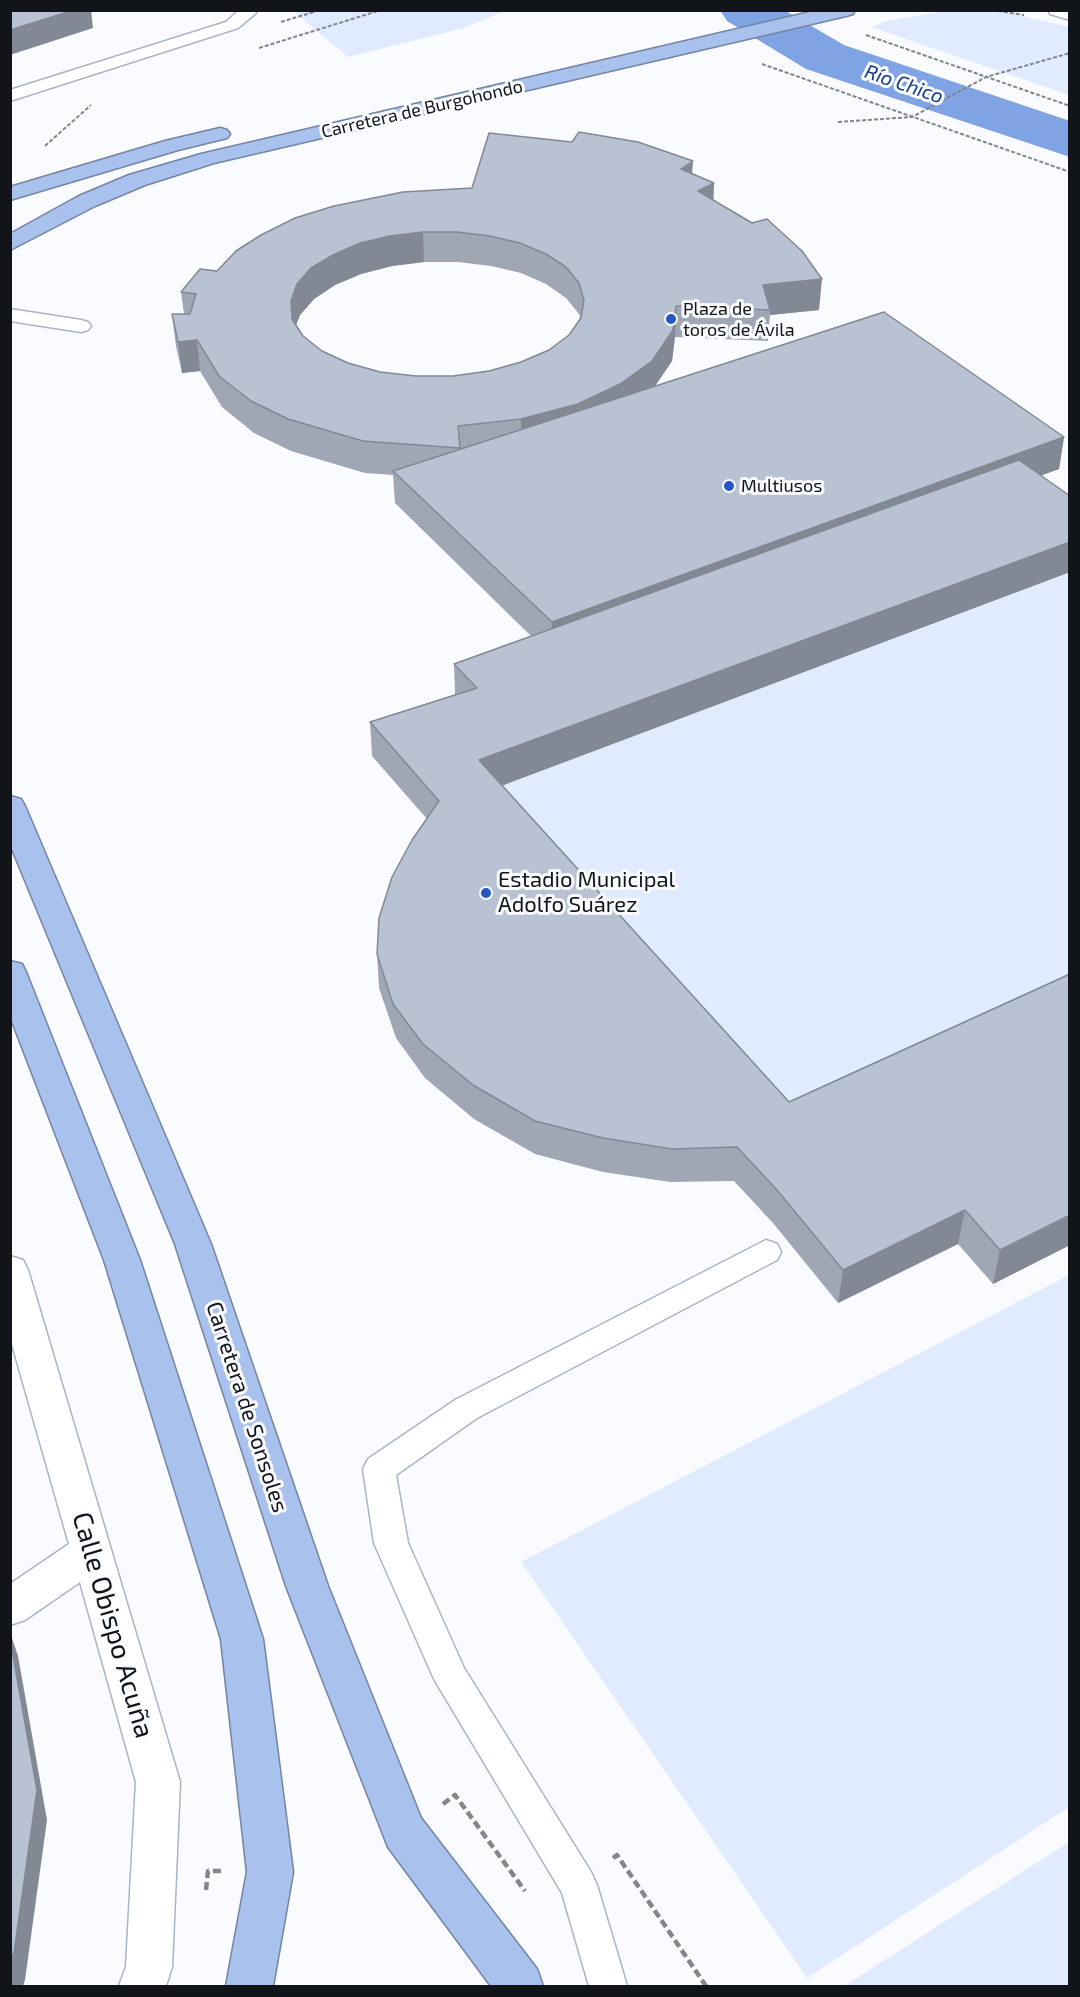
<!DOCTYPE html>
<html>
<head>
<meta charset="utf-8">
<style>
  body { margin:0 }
  #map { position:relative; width:1080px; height:1997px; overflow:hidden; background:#fafbff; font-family:"Exo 2",sans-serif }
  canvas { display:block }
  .frame { position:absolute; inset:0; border:12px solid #111419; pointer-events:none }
</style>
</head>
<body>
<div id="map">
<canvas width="1080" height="1997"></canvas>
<div class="frame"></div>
</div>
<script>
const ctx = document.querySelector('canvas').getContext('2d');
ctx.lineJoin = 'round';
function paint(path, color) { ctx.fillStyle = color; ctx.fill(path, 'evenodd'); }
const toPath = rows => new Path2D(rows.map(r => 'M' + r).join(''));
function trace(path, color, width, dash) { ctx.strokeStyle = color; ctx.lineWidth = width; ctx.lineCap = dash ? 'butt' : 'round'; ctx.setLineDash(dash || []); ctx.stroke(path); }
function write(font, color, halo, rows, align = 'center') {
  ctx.font = font + ' "Exo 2",sans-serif'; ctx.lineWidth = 6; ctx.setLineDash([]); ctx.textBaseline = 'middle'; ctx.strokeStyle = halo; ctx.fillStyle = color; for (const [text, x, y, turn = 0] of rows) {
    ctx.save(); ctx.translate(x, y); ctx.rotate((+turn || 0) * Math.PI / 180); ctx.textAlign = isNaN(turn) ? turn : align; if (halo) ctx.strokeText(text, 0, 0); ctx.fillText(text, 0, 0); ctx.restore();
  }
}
paint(toPath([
  [293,11,504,11,464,28,348,57],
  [945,11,1005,12,1069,27,1069,95,871,27,887,21],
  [1069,572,1069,1005,785,1136,480,794],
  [1069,1275,1069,1807,807,1978,521,1562],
  [1069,1842,1069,1986,844,1986]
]), '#e0ebff');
paint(toPath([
  [720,10,784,10,844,45,1070,121,1070,157,806,69,727,21,720,10]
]), '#80a3e3');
const lane = toPath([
  [239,10,255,10,256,13,238,28,10,101,10,90,226,22,239,10],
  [10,309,81,320,88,322,91,326,88,330,81,332,10,321,10,309],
  [766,1240,777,1244,781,1252,777,1260,477,1418,396,1475,408,1543,464,1668,591,1872,597,1885,627,1986,589,1986,562,1893,434,1679,374,1543,363,1469,368,1459,455,1400,766,1240]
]);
const street = toPath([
  [10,1256,23,1260,28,1270,180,1782,172,1967,166,1986,119,1986,126,1967,136,1782,80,1582,25,1620,10,1625,10,1584,69,1544,10,1337,10,1256]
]);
const secondary = toPath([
  [1048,10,1070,10,1070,20,1050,14,1048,10]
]);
const highway = toPath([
  [819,10,855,10,853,14,846,16,214,163,145,185,95,206,10,250,10,234,79,196,129,175,201,154,819,10],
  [220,128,227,130,230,134,227,138,178,150,10,200,10,187,165,141,220,128],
  [10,796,21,799,25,806,211,1244,328,1586,421,1818,537,1969,543,1986,491,1986,388,1847,286,1586,175,1244,10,844,10,796],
  [10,961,22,964,26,972,140,1260,263,1639,293,1872,273,1986,226,1986,247,1872,221,1639,104,1260,10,1016,10,961]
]);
trace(lane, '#abb4c4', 3);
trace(street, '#abb4c4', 3);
trace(secondary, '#abb4c4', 3);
trace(highway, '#7484a3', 3);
trace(toPath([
  [992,10,1024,15],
  [281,22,320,10],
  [866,35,1070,106],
  [259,48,381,10],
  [762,64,1070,172],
  [838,122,912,117,986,77,1070,53],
  [45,146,91,105]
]), '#838589', 2, [4, 2]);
trace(toPath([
  [443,1804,455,1795,525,1891],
  [613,1858,617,1855,706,1986],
  [206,1890,208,1871,221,1871]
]), '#838589', 4.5, [8, 4]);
paint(lane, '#fff');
paint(street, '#fff');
paint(secondary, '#fff');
paint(highway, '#a9c1ed');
paint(toPath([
  [692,174,713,200,819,310,770,315,768,341,675,337,672,361,655,386,1064,437,1059,469,1041,475,1070,496,1070,572,502,785,789,1102,1070,974,1070,1245,993,1284,958,1244,838,1303,773,1223,734,1181,670,1182,603,1172,535,1154,474,1119,425,1078,396,1038,379,988,377,954,427,819,372,756,370,722,455,695,454,664,531,636,395,503,393,475,365,473,291,451,254,433,222,407,200,371,182,373,176,346,172,314,184,314,181,292,217,271],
  [424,262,458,262,491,266,521,273,546,284,566,298,579,314,580,318,569,335,549,350,521,362,489,371,453,376,416,376,380,372,348,363,322,351,303,336,296,325,300,315,314,299,335,285,361,274,392,266]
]), '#9fa7b5');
paint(toPath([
  [74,10,91,10,93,28,10,55,10,30],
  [693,161,691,190,681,169],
  [714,183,713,213,698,191],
  [423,232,424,262,392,266,361,274,335,285,314,299,300,315,293,332,291,301,297,284,311,268,333,255,360,243,390,236],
  [822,279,819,310,770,315,770,310,763,285],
  [676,306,675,337,672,361,651,392,521,451,521,419],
  [197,340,200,371,182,373,178,342],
  [1064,437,1059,469,551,656,552,622],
  [1070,542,1070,572,480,794,479,760],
  [965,1210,958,1244,838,1303,843,1270],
  [1070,1215,1070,1245,993,1284,1000,1250],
  [10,1632,18,1656,47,1820,25,1980,23,1986,10,1986]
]), '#828894');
const building = toPath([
  [10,10,74,10,10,30,10,10],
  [579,132,638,142,693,161,681,169,714,183,698,191,752,223,767,219,802,251,822,279,763,285,770,310,676,306,673,330,652,361,620,384,578,404,521,419,458,426,460,448,363,441,288,419,251,401,219,376,197,340,178,342,172,314,190,314,196,294,181,292,200,269,217,271,236,251,261,235,295,218,334,206,403,192,472,188,489,133,572,142,579,132],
  [423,232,457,232,490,236,520,243,546,254,566,267,579,283,584,300,581,318,569,335,549,350,521,362,489,371,453,376,416,376,380,372,348,363,322,351,303,336,292,319,291,301,297,284,311,268,333,255,360,243,390,236,423,232],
  [884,312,1064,437,552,622,393,471,884,312],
  [1019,460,1070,496,1070,542,479,760,789,1102,1070,974,1070,1215,1000,1250,965,1210,843,1270,777,1190,737,1147,672,1149,603,1138,535,1121,473,1085,423,1044,393,1004,377,954,379,918,392,877,412,840,439,801,370,722,477,688,454,664,1019,460],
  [10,1639,37,1790,14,1952,10,1963,10,1639]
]);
paint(building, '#b9c2d3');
trace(building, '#828894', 1.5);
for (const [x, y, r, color] of [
  [671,319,6,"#2357c4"],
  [729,486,6,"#2357c4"],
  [486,893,6,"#2357c4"]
]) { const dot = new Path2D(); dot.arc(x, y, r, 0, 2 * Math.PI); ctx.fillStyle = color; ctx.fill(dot); trace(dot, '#fafbff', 2); }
write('18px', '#111419', '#fafbff', [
  ["Carretera de Burgohondo",422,109,-13]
]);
write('18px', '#111419', '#fafbff', [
  ["Plaza de",683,309],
  ["toros de Ávila",683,330],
  ["Multiusos",741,486]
], 'left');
write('italic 20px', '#153883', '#fafbff', [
  ["Río Chico",904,84,19]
]);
write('22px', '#111419', '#fafbff', [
  ["Estadio Municipal",498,880],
  ["Adolfo Suárez",498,905]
], 'left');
write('22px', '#111419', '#fafbff', [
  ["Carretera de Sonsoles",247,1407,72]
]);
write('27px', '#111419', '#fafbff', [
  ["Calle Obispo Acuña",113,1625,74]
]);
</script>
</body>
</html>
